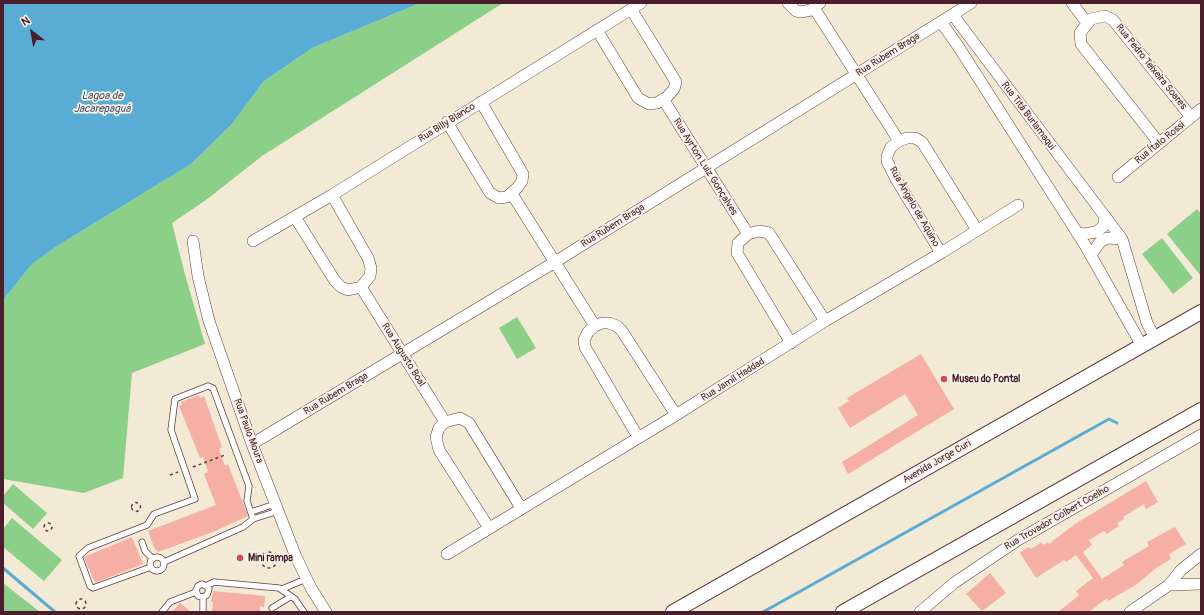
<!DOCTYPE html>
<html>
<head>
<meta charset="utf-8">
<style>
  body { margin:0 }
  #map { position:relative; width:1204px; height:615px; overflow:hidden; background:#f2ead5; font-family:Pangolin,sans-serif }
  canvas { display:block }
  .frame { position:absolute; inset:0; border:4px solid #4a1f2b; pointer-events:none }
  .north { position:absolute; left:12px; top:12px; width:40px; height:40px; -webkit-text-stroke:3px #f7f3e8; paint-order:stroke; rotate:329deg; font-size:11px; font-weight:700; line-height:16px; text-align:center; color:#4a1f2b }
  .north::after { content:''; display:block; margin:auto; width:14px; height:18px; background:#4a1f2b; clip-path:polygon(50% 0,100% 100%,50% 72%,0 100%) }
</style>
</head>
<body>
<div id="map">
<canvas width="1204" height="615"></canvas>
<div class="frame"></div>
<div class="north">N</div>
</div>
<script>
const ctx = document.querySelector('canvas').getContext('2d');
ctx.lineJoin = 'round';
function paint(path, color) { ctx.fillStyle = color; ctx.fill(path, 'evenodd'); }
const toPath = rows => new Path2D(rows.map(r => 'M' + r).join(''));
function trace(path, color, width, dash) { ctx.strokeStyle = color; ctx.lineWidth = width; ctx.lineCap = dash ? 'butt' : 'round'; ctx.setLineDash(dash || []); ctx.stroke(path); }
function write(font, color, halo, rows, align = 'center') {
  ctx.font = font + ' Pangolin,sans-serif'; ctx.lineWidth = 3.5; ctx.setLineDash([]); ctx.textBaseline = 'middle'; ctx.strokeStyle = halo; ctx.fillStyle = color; for (const [text, x, y, turn = 0] of rows) {
    ctx.save(); ctx.translate(x, y); ctx.rotate((+turn || 0) * Math.PI / 180); ctx.textAlign = isNaN(turn) ? turn : align; if (halo) ctx.strokeText(text, 0, 0); ctx.fillText(text, 0, 0); ctx.restore();
  }
}
paint(toPath([
  [420,3,503,3,262,156,206,200,172,223,184,271,205,344,132,373,123,478,84,493,3,479,3,300,32,264,57,246,191,164,232,124,263,82,312,48],
  [1197,209,1201,214,1201,276,1167,234],
  [1162,238,1193,278,1173,294,1142,254],
  [517,317,536,348,517,359,499,328],
  [13,484,47,513,33,529,3,503,3,496],
  [12,518,62,560,44,581,3,547,3,529],
  [3,583,40,612,3,612]
]), '#8bcf88');
paint(toPath([
  [3,3,420,3,312,48,263,82,232,124,191,164,57,246,32,264,3,300]
]), '#59acd4');
trace(toPath([
  [3,568,55,612],
  [763,612,1109,419,1117,423]
]), '#59acd4', 3);
paint(toPath([
  [921,354,954,409,848,474,842,462,918,415,905,394,850,428,838,408,849,401,847,398],
  [199,395,200,398,204,396,222,447,219,449,225,466,228,464,248,516,213,532,158,552,157,550,155,550,148,531,216,505,204,474,208,472,203,457,200,458,179,406,182,404,181,402],
  [1146,481,1158,502,1146,509,1144,504,1123,517,1124,519,1117,523,1119,526,1107,534,1104,531,1089,540,1092,545,1083,552,1102,579,1124,565,1122,562,1149,546,1147,542,1175,527,1186,544,1169,554,1171,559,1156,568,1137,584,1108,601,1107,598,1089,612,1058,612,1077,597,1079,595,1076,591,1093,578,1076,555,1066,562,1064,560,1036,578,1020,553,1028,547,1031,549,1042,542,1043,545,1048,542,1049,544,1075,524],
  [132,537,143,564,95,583,84,557],
  [990,573,1006,593,982,611,966,594],
  [213,591,265,596,264,607,260,606,260,612,212,612,213,602,211,602],
  [180,603,191,612,172,612]
]), '#f6afa5');
const service = toPath([
  [251,512,275,504],
  [142,542,145,551,153,559],
  '150 564a7 7 0 1 1 14 0a7 7 0 1 1-14 0Z',
  [164,562,243,527,253,519,278,511],
  [151,567,93,588,90,586,79,556,88,548,147,525,154,514,195,499,171,430,175,399,208,386,213,388,249,486,247,501,253,519],
  [206,586,209,589,207,595,203,597,198,596,196,590,198,586,202,584,206,586,214,582,279,588,295,599,304,612],
  [282,589,306,579],
  [203,597,203,612],
  [272,608,290,597],
  [162,612,170,602,196,592]
]);
const minor = toPath([
  [788,3,796,11,801,12,811,10,820,3],
  [1072,3,1087,23],
  [814,8,899,141],
  [953,15,1122,239,1147,323,1155,338],
  [941,22,958,46,1085,245,1142,346],
  [597,30,638,98,649,104,657,103,667,97,674,89,676,82,631,9],
  [663,99,748,234],
  [447,122,490,193,499,198,507,197,518,187,522,181,523,174,481,102],
  [1159,143,1081,44,1080,33,1091,19,1105,16,1113,20,1191,117],
  [1118,177,1201,109],
  [512,194,595,326],
  [295,217,335,281,341,287,348,290,361,287,370,276,371,268,368,258,332,195],
  [1077,233,1084,234,1096,232,1104,226,1105,216],
  [193,241,198,276,209,321,252,444,296,557,311,588,326,612],
  [253,241,332,195,641,3],
  [941,253,896,179,887,161,887,156,891,147,899,141,907,138,915,138,922,142,977,230],
  [1091,255,1100,242,1107,238,1122,239],
  [361,287,445,422],
  [791,343,737,253,738,243,748,234,759,231,769,233,825,321],
  [638,437,585,347,584,340,588,332,595,326,602,323,609,323,617,326,622,331,676,415],
  [252,444,555,262,971,3],
  [489,528,439,450,436,437,439,428,445,422,460,418,469,423,521,508],
  [447,554,676,415,825,321,941,253,1018,205],
  [1169,585,1201,584],
  [920,612,954,583,1018,540,1201,435],
  [1130,612,1169,585,1181,570,1201,554]
]);
const tertiary = toPath([
  [673,612,1201,312],
  [843,612,1201,410]
]);
trace(service, '#633d44', 7);
trace(minor, '#633d44', 12);
trace(tertiary, '#633d44', 16);
trace(toPath([
  [193,467,225,455],
  [170,475,178,472],
  '131.5 507a4.5 4.5 0 1 1 9 0a4.5 4.5 0 1 1-9 0Z',
  '44 527a4 4 0 1 1 8 0a4 4 0 1 1-8 0Z',
  '261 560a8 8 0 1 1 16 0a8 8 0 1 1-16 0Z',
  '76 604a5 5 0 1 1 10 0a5 5 0 1 1-10 0Z'
]), '#633d44', 1.5, [3, 3]);
trace(service, '#fff', 5.5);
trace(minor, '#fff', 11);
trace(tertiary, '#fff', 14);
for (const [x, y, r, color] of [
  [944,379,4,"#d1495b"],
  [240,558,4,"#d1495b"]
]) { const dot = new Path2D(); dot.arc(x, y, r, 0, 2 * Math.PI); ctx.fillStyle = color; ctx.fill(dot); trace(dot, '#f7f3e8', 1.5); }
write('10px', '#4a1f2b', '#f7f3e8', [
  ["Rua Rubem Braga",888,55,-32],
  ["Rua Pedro Teixeira Soares",1151,67,51],
  ["Rua Titá Burlamaqui",1028,116,53],
  ["Rua Billy Blanco",447,123,-32],
  ["Rua Ítalo Rossi",1160,143,-39],
  ["Rua Ayrton Luiz Gonçalves",705,167,58],
  ["Rua Ângelo de Aquino",914,207,60],
  ["Rua Rubem Braga",613,226,-32],
  ["Rua Augusto Boal",403,355,58],
  ["Rua Jamil Haddad",733,380,-32],
  ["Rua Rubem Braga",336,394,-31],
  ["Rua Paulo Moura",248,431,70],
  ["Avenida Jorge Curi",937,462,-30],
  ["Rua Trovador Colbert Coelho",1057,518,-30]
]);
write('bold 10px', '#4a1f2b', '#f7f3e8', [
  ["Museu do Pontal",952,379],
  ["Mini rampa",248,558]
], 'left');
write('italic 11px', '#4f5066', '#f7f3e8', [
  ["Lagoa de",102,96],
  ["Jacarepaguá",102,109]
]);
</script>
</body>
</html>
